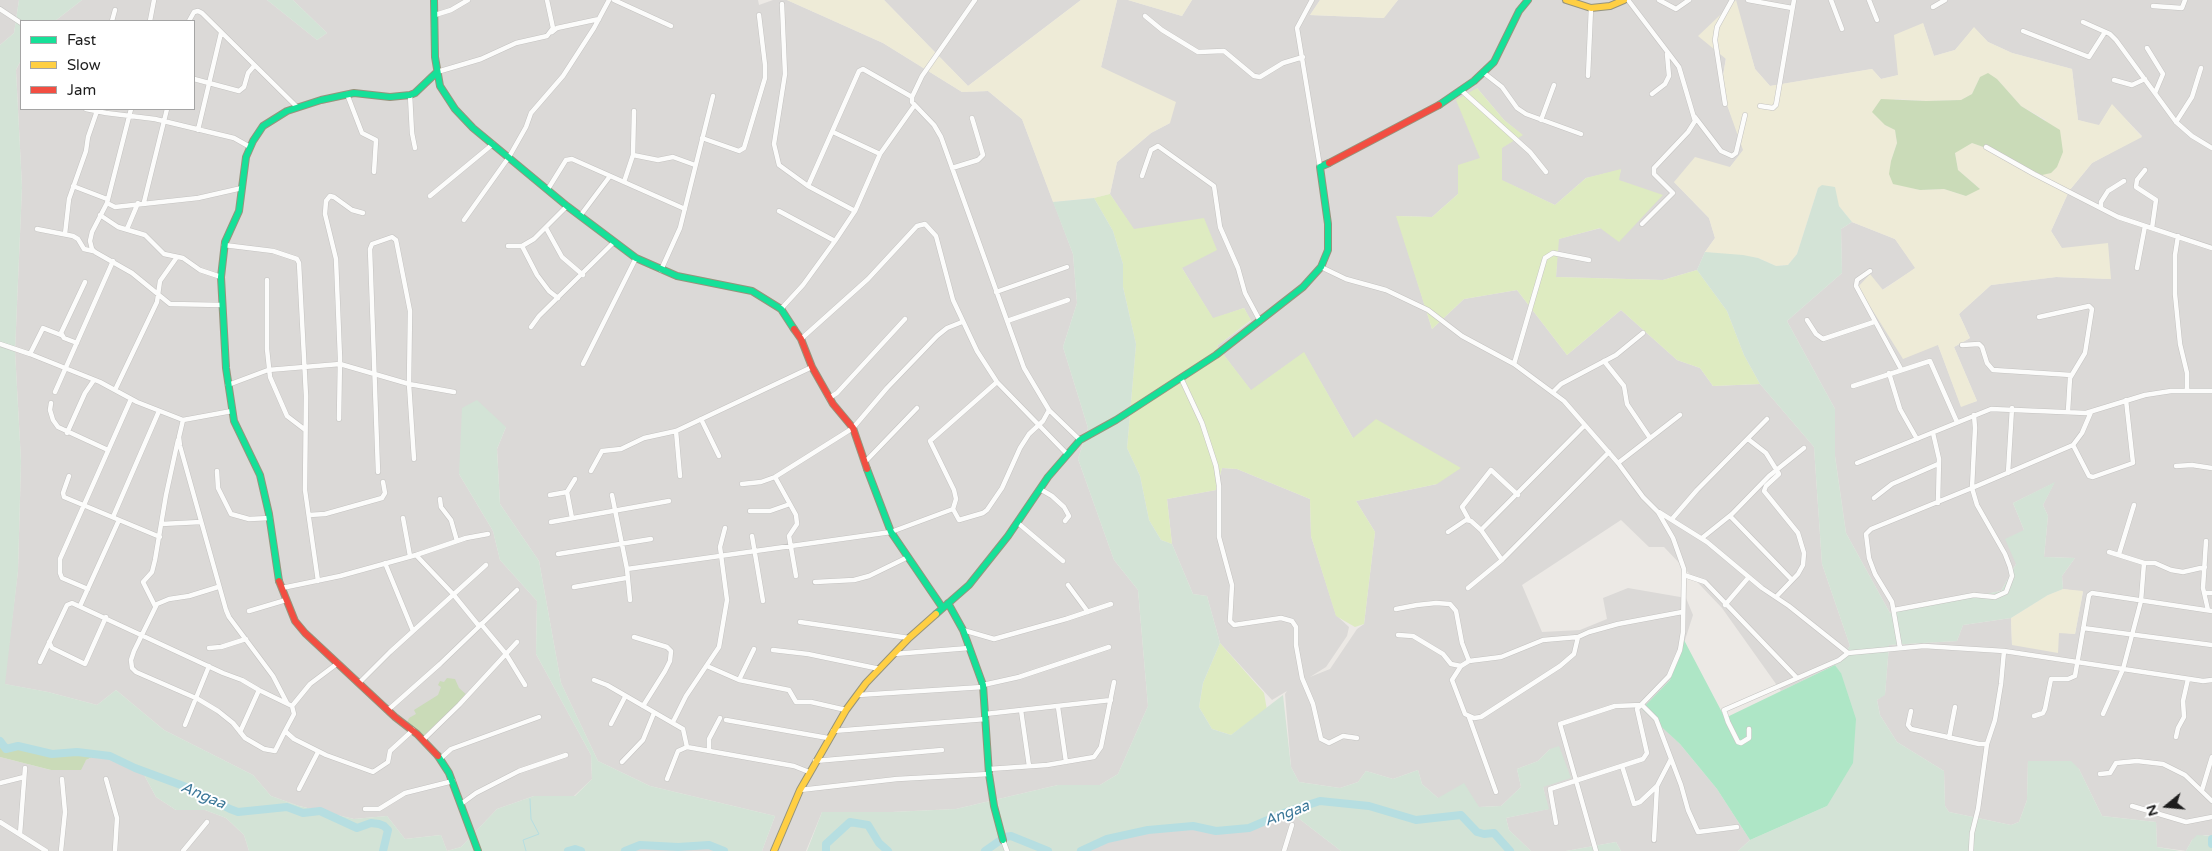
<!DOCTYPE html>
<html>
<head>
<meta charset="utf-8">
<style>
  body { margin:0 }
  #map { position:relative; width:2212px; height:851px; overflow:hidden; background:#ece9e5; font-family:"Varela Round",sans-serif }
  canvas { display:block }
  .legend { position:absolute; left:20px; top:20px; width:175px; height:90px; box-sizing:border-box; background:#fff; border:1px solid #a5a5a5; margin:0; padding:6px 9px; list-style:none; font-size:15px; color:#1d1d1d }
  .legend li { display:flex; align-items:center; gap:10px; height:25px }
  .legend b { width:25px; border:1px solid #a5a5a5 }
  .north { position:absolute; left:2142px; top:781px; width:50px; height:50px; -webkit-text-stroke:4px #fff; paint-order:stroke; rotate:253deg; font-size:14px; font-weight:700; line-height:20px; text-align:center; color:#1d1d1d }
  .north::after { content:''; display:block; margin:auto; width:18px; height:22px; background:#1d1d1d; clip-path:polygon(50% 0,100% 100%,50% 72%,0 100%) }
</style>
</head>
<body>
<div id="map">
<canvas width="2212" height="851"></canvas>
<ul class="legend">
<li><b style="height:6px;background:#16e098"></b>Fast</li>
<li><b style="height:6px;background:#ffcf43"></b>Slow</li>
<li><b style="height:6px;background:#f24e42"></b>Jam</li>
</ul>
<div class="north">N</div>
</div>
<script>
const ctx = document.querySelector('canvas').getContext('2d');
ctx.lineJoin = 'round';
function paint(path, color) { ctx.fillStyle = color; ctx.fill(path, 'evenodd'); }
const toPath = rows => new Path2D(rows.map(r => 'M' + r).join(''));
function trace(path, color, width, dash) { ctx.strokeStyle = color; ctx.lineWidth = width; ctx.lineCap = dash ? 'butt' : 'round'; ctx.setLineDash(dash || []); ctx.stroke(path); }
function write(font, color, halo, rows, align = 'center') {
  ctx.font = font + ' "Varela Round",sans-serif'; ctx.lineWidth = 4; ctx.setLineDash([]); ctx.textBaseline = 'middle'; ctx.strokeStyle = halo; ctx.fillStyle = color; for (const [text, x, y, turn = 0] of rows) {
    ctx.save(); ctx.translate(x, y); ctx.rotate((+turn || 0) * Math.PI / 180); ctx.textAlign = isNaN(turn) ? turn : align; if (halo) ctx.strokeText(text, 0, 0); ctx.fillText(text, 0, 0); ctx.restore();
  }
}
paint(toPath([
  [0,0,19,0,14,33,0,45],
  [82,0,267,0,317,40,327,33,293,0,758,0,759,5,773,0,787,0,883,43,962,92,988,91,1022,119,1073,254,1077,303,1063,347,1088,428,1078,459,1114,560,1138,590,1148,706,1118,774,1100,785,1058,785,956,809,892,812,822,812,806,851,762,851,775,816,650,786,598,761,561,683,539,561,500,504,497,449,506,427,459,474,493,531,500,560,537,601,536,654,591,755,592,779,574,796,534,796,497,809,461,847,447,851,441,835,405,839,387,816,354,819,299,806,271,796,253,775,164,730,116,690,97,705,48,692,4,684,18,571,21,461,15,351,22,187,16,70,21,60,21,109,194,109,194,21,55,21],
  [884,0,1081,0,968,86],
  [1117,0,1128,0,1182,16,1192,0,1320,0,1310,15,1383,18,1398,0,2212,0,2212,836,2205,835,2192,840,2186,851,2157,847,2156,822,2102,816,2079,769,2028,761,2027,800,2019,822,2011,825,1949,812,1945,806,1944,771,1897,742,1880,715,1877,700,1885,694,1889,645,1957,641,1963,625,2011,618,2012,645,2059,632,2075,634,2083,592,2063,589,2062,576,2075,558,2044,557,2048,516,2043,505,2054,483,2013,503,2024,530,2016,564,2001,591,1890,613,1846,533,1835,456,1835,409,1787,321,1842,273,1841,229,1852,222,1895,239,1916,268,1882,290,1858,286,1938,345,1961,406,1977,401,1954,347,1970,338,1959,314,1991,285,2056,277,2111,279,2062,249,2051,231,2069,191,2092,163,2142,136,2112,105,2099,126,2078,120,2072,69,2012,53,1988,42,1974,28,1955,50,1934,56,1923,23,1899,75,1881,79,1872,69,1770,86,1755,69,1735,1,1721,88,1744,150,1730,167,1674,182,1709,218,1715,238,1705,252,1697,270,1663,280,1556,277,1558,239,1601,228,1621,170,1586,178,1555,205,1501,180,1501,148,1522,135,1504,120,1477,88,1480,158,1458,194,1432,217,1397,216,1432,329,1464,299,1517,290,1567,355,1621,310,1677,360,1700,368,1713,386,1760,384,1814,447,1822,564,1850,646,1835,665,1781,691,1722,608,1664,547,1649,547,1621,520,1522,585,1542,632,1580,630,1607,619,1603,598,1628,588,1686,598,1693,615,1678,662,1670,680,1643,709,1680,744,1717,789,1750,840,1738,851,1621,851,1616,842,1566,851,1531,851,1509,830,1506,818,1548,809,1543,787,1550,749,1538,761,1517,769,1521,787,1501,806,1479,807,1438,798,1422,784,1418,770,1393,779,1366,771,1358,782,1340,788,1299,782,1291,767,1285,694,1287,691,1272,700,1220,643,1207,596,1193,594,1172,544,1167,499,1216,490,1222,468,1237,469,1310,499,1311,536,1336,615,1349,627,1347,636,1326,667,1310,677,1330,669,1357,629,1364,624,1375,532,1356,501,1437,484,1353,438,1304,353,1251,391,1217,346,1251,321,1244,308,1213,319,1182,268,1133,229,1110,194,1117,162,1151,133,1170,123,1101,67],
  [99,754,110,756,142,771,156,797,176,810,205,810,226,818,244,835,249,851,0,851,0,757,51,770,86,760],
  [1289,811,1341,851,1081,851,1107,839,1148,830,1193,826,1216,831,1263,823],
  [640,845,678,847,709,845,724,851,625,851]
]), '#dbd9d7');
paint(toPath([
  [787,0,884,0,968,86,1081,0,1117,0,1101,67,1176,102,1170,123,1151,133,1117,162,1110,194,1094,198,1053,202,1022,119,988,91,962,92,883,43],
  [1128,0,1192,0,1182,16],
  [1320,0,1398,0,1384,18,1310,15],
  [1736,0,1755,69,1770,86,1872,69,1881,79,1898,75,1894,35,1923,23,1934,56,1955,50,1974,27,1988,42,2012,53,2072,69,2078,120,2099,125,2112,104,2142,137,2092,163,2069,191,2051,231,2062,248,2108,243,2111,279,2056,277,1991,285,1959,314,1970,338,1954,347,1977,401,1961,407,1938,345,1903,359,1858,287,1870,274,1883,290,1915,268,1895,239,1852,222,1839,206,1818,188,1797,254,1788,265,1776,266,1758,258,1705,252,1715,238,1709,218,1674,182,1695,157,1730,167,1743,150,1721,88,1726,59,1698,36],
  [1980,77,1997,79,2021,106,2046,120,1989,149,1972,143,1955,152,1958,170,1979,188,1966,196,1944,189,1920,190,1912,188,1891,161,1897,143,1895,130,1885,125,1895,99,1926,101,1961,100,1972,94],
  [2063,589,2083,591,2075,634,2059,633,2058,653,2012,645,2011,618,2048,595]
]), '#eeebd7');
paint(toPath([
  [1477,88,1504,120,1523,135,1502,148,1502,180,1555,205,1586,178,1621,169,1619,180,1663,195,1619,242,1600,228,1559,239,1556,277,1663,280,1697,270,1727,311,1744,355,1760,384,1713,386,1700,368,1677,360,1621,310,1567,355,1517,290,1464,299,1432,329,1396,216,1432,217,1458,194,1458,165,1480,158,1456,100],
  [1110,194,1134,229,1204,218,1217,250,1182,268,1213,318,1244,308,1251,320,1217,346,1251,390,1304,352,1353,438,1376,419,1461,468,1437,484,1356,501,1375,532,1364,624,1355,627,1336,616,1311,536,1310,499,1237,469,1222,468,1216,490,1167,499,1172,544,1161,540,1149,520,1140,476,1127,448,1136,344,1123,287,1123,264,1113,231,1094,198],
  [1220,643,1264,693,1267,710,1231,735,1212,729,1199,707,1203,683]
]), '#deebc1');
paint(toPath([
  [1988,73,1997,79,2021,106,2060,130,2063,152,2057,167,2051,173,2042,175,2024,168,1989,149,1972,143,1955,153,1958,170,1980,189,1966,196,1944,189,1920,190,1893,184,1889,174,1891,161,1897,143,1895,130,1885,125,1872,112,1881,99,1926,101,1961,100,1972,94,1980,77],
  [447,678,455,679,459,688,468,696,424,740,406,725,409,718,416,714,414,710,438,695,441,687,438,685,440,681,444,682],
  [0,741,6,749,18,746,30,747,45,753,99,754,86,760,81,770,51,770,0,757]
]), '#cadbb8');
paint(toPath([
  [19,0,82,0,55,21,21,21,21,60,16,70,22,187,15,351,21,461,18,571,5,684,48,692,97,705,116,690,164,730,253,775,271,796,299,806,354,819,387,816,405,839,441,835,447,851,461,847,497,809,534,796,575,796,592,779,591,755,536,654,537,601,500,560,493,531,459,474,462,408,477,400,506,427,497,449,500,504,539,561,561,683,598,761,650,786,775,816,762,851,724,851,709,845,678,847,641,845,625,851,581,851,575,849,568,851,249,851,244,835,226,818,205,810,176,810,156,797,142,771,110,756,77,752,52,754,26,746,4,748,0,741,0,45,14,33],
  [267,0,293,0,327,33,317,40],
  [1822,185,1835,187,1839,206,1852,222,1841,229,1842,273,1787,321,1835,409,1835,456,1846,533,1890,613,2001,591,2016,564,2005,539,2024,530,2013,503,2055,482,2043,505,2048,516,2044,557,2075,558,2062,576,2063,589,2048,595,2011,618,1963,625,1957,641,1889,645,1885,695,1877,700,1880,715,1897,742,1944,771,1945,806,1949,812,2011,825,2019,822,2027,800,2028,761,2071,761,2079,769,2102,816,2156,822,2157,847,2181,851,1738,851,1750,840,1827,806,1841,673,1835,665,1850,646,1822,564,1814,447,1760,384,1744,355,1727,311,1697,270,1705,252,1743,255,1758,258,1776,266,1788,265,1797,254,1818,188],
  [1094,198,1113,231,1123,264,1123,287,1136,344,1127,448,1140,476,1149,520,1161,540,1172,544,1193,594,1207,596,1220,643,1203,683,1199,707,1212,729,1231,735,1283,695,1291,767,1299,782,1340,788,1358,782,1366,771,1393,779,1418,770,1422,784,1438,798,1464,783,1479,807,1501,806,1521,787,1517,769,1538,761,1550,749,1559,746,1571,778,1543,787,1549,809,1506,818,1509,830,1531,851,1341,851,1289,811,1249,828,1216,831,1193,826,1148,830,1107,839,1081,851,807,851,822,812,892,812,956,809,1058,785,1100,785,1118,774,1148,706,1138,590,1114,560,1078,459,1088,428,1063,347,1077,303,1073,254,1053,202],
  [2197,835,2212,836,2212,851,2186,851,2192,840],
  [1616,842,1621,851,1566,851]
]), '#d3e3d6');
paint(toPath([
  [1684,640,1725,718,1835,665,1841,673,1856,719,1853,763,1827,806,1750,840,1717,789,1680,744,1642,709,1670,680]
]), '#aee6c6');
trace(toPath([
  [526,851,523,840,539,834,531,819,530,799]
]), '#b6dee1', 1);
trace(toPath([
  [0,741,6,749,18,746,52,754,77,752,110,756,135,768,189,788,230,809,238,812,287,807,303,813,320,811,357,828,371,823,379,824,384,826,388,830,383,851],
  [2212,839,2212,844],
  [568,851,575,849,581,851],
  [625,851,640,845,678,847,709,845,724,851],
  [826,851,826,844,850,822,868,825,879,843,888,851],
  [985,851,1005,837,1011,836,1048,851],
  [1081,851,1107,839,1148,830,1193,826,1216,831,1249,828,1289,811,1320,801,1369,806,1416,820,1461,815,1477,832,1484,834,1494,833,1510,851]
]), '#b6dee1', 8);
const street = toPath([
  [614,0,671,26],
  [975,0,922,76,912,97,912,102,934,125,941,137,1024,368,1049,410,1080,440],
  [1312,0,1297,28,1320,167],
  [1628,0,1679,67,1695,121,1688,132,1654,168,1654,174,1673,193,1642,224],
  [1659,0,1676,9,1689,0],
  [1748,0,1792,8],
  [1831,0,1842,29],
  [1869,0,1877,20],
  [782,4,785,74,774,144,779,165,808,186,855,211],
  [2153,6,2182,8,2185,0],
  [1933,7,1945,0],
  [0,9,21,23],
  [435,15,451,10,468,0],
  [1145,16,1162,30,1198,52,1224,51,1254,76,1260,77,1283,63,1303,57],
  [112,21,115,10],
  [150,21,154,0],
  [189,21,194,12,198,11,202,13,297,107],
  [2083,22,2110,34,2116,40,2176,122,2192,136,2212,148],
  [2023,31,2089,57,2105,32],
  [552,32,557,28,599,19],
  [2147,48,2163,74,2155,93],
  [437,72,481,59,516,43,547,36,553,28,547,0],
  [1484,73,1502,87,1517,108,1526,114,1581,134],
  [1588,76,1591,8],
  [194,79,239,91,244,87,248,73,254,66],
  [2114,80,2132,85,2145,79],
  [1461,90,1530,152,1546,172],
  [347,94,362,133,376,140,374,172],
  [1652,94,1665,84,1669,76,1667,54],
  [410,95,412,133,415,148],
  [1725,104,1715,40,1717,27,1732,0],
  [1760,106,1773,108,1776,105,1794,0],
  [86,109,106,113,155,119,234,138,250,147],
  [131,109,107,203,92,232,90,241,92,249,95,252,132,273,170,304,222,305],
  [1695,117,1721,151,1732,156,1736,153,1745,115],
  [1541,120,1554,85],
  [2176,122,2192,97,2201,68],
  [198,130,221,33],
  [833,132,880,154],
  [702,138,739,151,744,148,765,78,765,65,759,15],
  [1986,147,2034,174,2118,217,2212,248],
  [633,155,658,160,673,157,695,165],
  [952,168,978,160,983,155,972,118],
  [2145,170,2137,180,2136,187,2156,200,2152,228],
  [1142,176,1151,150,1158,146,1214,186,1220,227,1238,268,1245,293,1260,321],
  [624,182,633,155,634,111],
  [73,186,107,199],
  [808,186,859,71,863,69,912,97],
  [548,189,566,160,572,159,685,209],
  [430,196,493,144],
  [144,202,167,109],
  [107,203,115,207,198,198,242,188],
  [2101,208,2101,202,2108,191,2124,181],
  [779,211,835,241],
  [100,215,118,227,145,235,164,254,183,258,200,270,221,277],
  [580,216,610,176],
  [464,220,509,157,526,127,531,113,563,76,594,28,609,0],
  [546,228,562,257,583,275],
  [37,229,73,236,78,239,84,249,93,251],
  [127,229,138,203],
  [65,234,69,199,86,151,88,137,97,111],
  [2178,236,2175,255,2175,294,2180,344,2187,373,2187,391],
  [224,245,273,251,297,259,299,263,306,396,305,490,318,581],
  [508,246,522,246,534,239,567,206],
  [522,246,537,275,549,291,558,298],
  [1321,267,1346,279,1386,290,1428,310,1462,336,1514,364,1564,401,1618,463,1643,497,1658,512,1673,538,1684,569,1683,632,1680,650,1669,676,1637,709,1647,753,1643,759,1550,789,1556,823],
  [2137,268,2145,226],
  [661,270,680,228,713,96],
  [1870,271,1857,280,1856,286,1901,369],
  [267,280,267,349,270,377,287,416,304,429],
  [996,292,1067,267],
  [781,309,803,285,835,241,855,211,880,154,914,106],
  [2039,317,2089,306,2092,309,2085,353,2070,378,2068,411],
  [1807,320,1816,334,1823,339,1874,322],
  [1007,321,1068,300],
  [531,327,539,316,614,242],
  [61,335,43,328,30,354,100,382,137,402,183,420,232,411],
  [801,339,868,279,917,226,925,224,936,236,953,300,977,351,997,382,1067,454],
  [77,343,64,338,61,333,85,282],
  [0,344,30,354],
  [1962,345,1979,344,1982,347,1987,363,1993,370,2071,375],
  [1604,361,1624,386,1627,404,1650,438],
  [583,364,636,258],
  [1514,364,1545,258,1553,253,1589,260],
  [1889,373,1900,409,1917,439],
  [1181,378,1202,423,1216,466,1219,486,1219,537,1232,585,1230,621,1234,625,1281,618,1292,621,1296,627,1296,645,1302,678,1313,704,1321,739,1329,743,1343,736,1357,738],
  [997,382,930,441,954,490,956,499,953,509,959,520,983,513,987,510,1002,488,1020,448,1029,434,1043,421,1049,410],
  [228,385,268,370,340,364,409,384,454,392],
  [1853,386,1930,361,1957,422],
  [115,390,157,302,160,281,177,257],
  [55,392,113,261],
  [1553,392,1561,384,1616,355,1643,333],
  [829,398,837,393,905,319],
  [51,403,50,410,53,420,58,427,108,450],
  [1974,415,1975,428,1972,488,2073,445,2082,433,2091,412],
  [339,419,340,358,336,259,325,214,326,201,330,196,334,197,352,210,363,213],
  [701,419,719,456],
  [183,420,179,437,180,446,226,610,229,617,273,676,287,703],
  [676,431,680,476],
  [67,433,85,393,94,380],
  [1933,433,1939,459,1938,503],
  [1748,439,1766,453,1779,474,1766,486,1764,491,1798,533,1804,553,1803,565,1798,574,1776,597],
  [2073,445,2089,476,2093,477,2133,463,2126,400],
  [865,462,917,408],
  [1618,463,1680,415],
  [1857,463,1991,409,2086,413,2145,395,2171,391,2212,391],
  [2176,466,2192,465,2212,468],
  [217,471,218,488,231,514,249,519,270,518],
  [591,471,602,451,621,449,644,438,676,431,812,367],
  [378,472,370,249,372,244,392,237,396,240,410,311,409,384,414,459],
  [2008,473,2012,408],
  [69,476,63,493,64,497,160,537],
  [775,477,796,515,797,524,789,536,796,576],
  [742,484,761,482,775,477,853,428,887,388,937,336,947,328,962,322],
  [1040,489,1052,496,1064,507,1069,516,1065,521],
  [550,495,567,492],
  [612,495,627,569,630,600],
  [1874,498,1892,484,1938,464],
  [440,499,441,507,451,520,457,541],
  [750,511,770,511,790,504],
  [1659,512,1707,542,1762,588,1789,606,1848,653],
  [309,515,325,514,382,498,385,493,383,482],
  [1730,516,1792,580],
  [113,517,159,411],
  [403,518,410,556],
  [572,518,567,492,575,479],
  [1672,519,1697,490,1767,419],
  [1469,520,1462,507,1491,470,1518,495],
  [551,522,669,501],
  [1018,523,1063,561],
  [161,524,201,522],
  [1481,530,1585,425],
  [1448,532,1466,520,1471,521,1481,530,1502,560],
  [752,536,763,601],
  [1702,538,1732,514,1769,476,1804,448],
  [2206,541,2203,588,2208,610],
  [2109,552,2144,563,2155,563,2171,570,2183,572,2205,567],
  [558,554,651,539],
  [2119,554,2134,505],
  [416,555,453,594,479,626],
  [385,563,413,631],
  [627,569,891,532,953,509],
  [1684,575,1705,582,1797,678],
  [815,582,854,580,869,576,908,557],
  [1068,585,1088,612],
  [218,587,189,596,169,599,157,604,134,651,131,660,132,668,136,672,198,699,218,711,233,723,245,738,264,749,275,751,285,731],
  [574,587,626,578],
  [282,588,340,576,416,555,466,538,488,534],
  [1468,588,1502,560,1609,452],
  [88,589,62,578,60,573,60,559,131,399],
  [2204,593,2212,593],
  [1725,605,1748,578],
  [80,606,119,520],
  [155,606,143,582,152,572,155,560,166,495,178,440],
  [1396,609,1417,605,1436,603,1450,604,1456,611,1462,643,1469,661],
  [1894,610,1974,595,1995,597,2006,592,2012,576,2010,567,2005,554,1977,505,1972,488,1871,529,1866,534,1869,558,1875,574,1892,602,1900,648],
  [249,611,286,600],
  [800,622,909,638],
  [481,624,506,654,525,685],
  [2083,628,2212,645],
  [963,630,994,639,1066,619,1111,604],
  [1398,635,1413,636,1443,654,1451,664,1461,666],
  [634,637,667,647,671,651,670,661,665,671,643,706],
  [1578,637,1574,654,1560,666,1481,717,1474,718,1465,714,1452,680,1461,666,1469,661,1501,657,1543,640,1578,637,1589,632,1618,624,1682,612],
  [49,642,52,648,85,664,106,617],
  [209,648,221,647,246,639],
  [773,650,808,654,880,669],
  [894,654,969,648],
  [40,662,67,605,72,603,223,673,242,680,259,690,292,706],
  [338,663,310,684,292,706,294,714,285,731,294,739,326,755,373,772,388,762,390,751,413,730],
  [707,666,739,680,789,690,796,702,811,702,846,710],
  [594,680,607,685,683,729,687,747],
  [739,680,754,649],
  [359,683,390,652,486,565],
  [983,685,1019,677,1109,647],
  [858,695,983,687],
  [1058,707,1066,762],
  [388,710,440,664,517,590],
  [1021,710,1029,766],
  [1911,711,1908,725,1911,729,1979,744,1987,744,1995,720,2001,684,2004,651],
  [985,714,1111,700],
  [2103,714,2123,669,2141,601,2144,563],
  [2034,716,2043,713,2045,709,2051,679,2068,679,2075,676,2089,595,2092,593,2212,611],
  [1469,717,1496,792],
  [726,720,828,738],
  [673,722,686,696,719,647,727,600,720,547,725,528],
  [611,724,625,697],
  [185,725,209,666],
  [1749,729,1749,738,1741,743,1738,742,1728,722,1724,710,1839,660,1848,653,1924,646,2004,651,2203,681,2212,680],
  [833,731,986,719],
  [240,732,259,690],
  [2176,737,2178,728,2184,717,2183,701,2188,679],
  [1949,738,1955,707],
  [423,740,459,705,517,642],
  [709,750,709,739,720,718],
  [440,759,451,749,539,717],
  [815,761,942,750],
  [622,762,643,740,654,713],
  [1622,766,1634,804,1640,802,1657,786,1671,759],
  [989,769,1047,765,1094,757,1101,747,1114,682],
  [2100,774,2110,773,2116,763,2137,761,2163,764,2185,775,2212,801],
  [106,779,117,818,115,851],
  [667,779,678,751,687,747,794,766,809,772],
  [0,783,24,777],
  [299,789,318,752],
  [800,790,897,779,989,774],
  [2202,790,2212,757],
  [461,804,476,793,519,771,566,755],
  [2132,806,2186,822,2212,817],
  [365,809,379,809,405,793,453,781],
  [0,822,46,851],
  [20,834,25,768],
  [1003,840,1007,851],
  [1654,840,1657,786],
  [61,851,65,812,62,779],
  [183,851,207,822],
  [1284,851,1292,825],
  [1596,851,1560,724,1615,706,1642,705,1656,719,1681,785,1688,810,1698,832,1737,827],
  [1971,851,1972,833,1978,809,1987,744]
]);
const fast = toPath([
  [434,0,435,57,440,86,455,109,473,128,567,206,636,258,677,276,752,291,781,309,794,329],
  [1439,105,1474,81,1494,62,1519,11,1528,0],
  [867,469,891,532,942,607],
  [279,581,269,514,260,475,234,421,226,368,221,277,225,242,239,211,246,157,253,141,263,126,287,111,321,100,354,93,390,97,410,95,415,93,437,72],
  [948,603,963,630,983,685,989,774,994,806,1003,840],
  [936,614,969,585,1008,536,1048,477,1080,440,1116,420,1216,355,1303,287,1321,267,1328,250,1328,224,1320,167,1329,163],
  [438,756,449,773,478,851]
]);
const slow = toPath([
  [1566,0,1591,8,1610,6,1624,0],
  [774,851,800,790,846,710,866,683,909,638,936,614]
]);
const jam = toPath([
  [1329,163,1439,105],
  [794,329,801,339,812,367,833,404,853,428,867,469],
  [279,581,295,621,305,633,395,717,417,734,438,756]
]);
trace(street, '#c4c3c1', 5.5);
trace(fast, '#96947c', 8);
trace(slow, '#96947c', 8);
trace(jam, '#96947c', 8);
trace(street, '#fcfcfb', 4.5);
trace(fast, '#16e098', 6);
trace(slow, '#ffcf43', 6);
trace(jam, '#f24e42', 6);
write('italic 15px', '#3c7899', '#fff', [
  ["Angaa",203,796,23],
  ["Angaa",1287,814,-21]
]);
</script>
</body>
</html>
